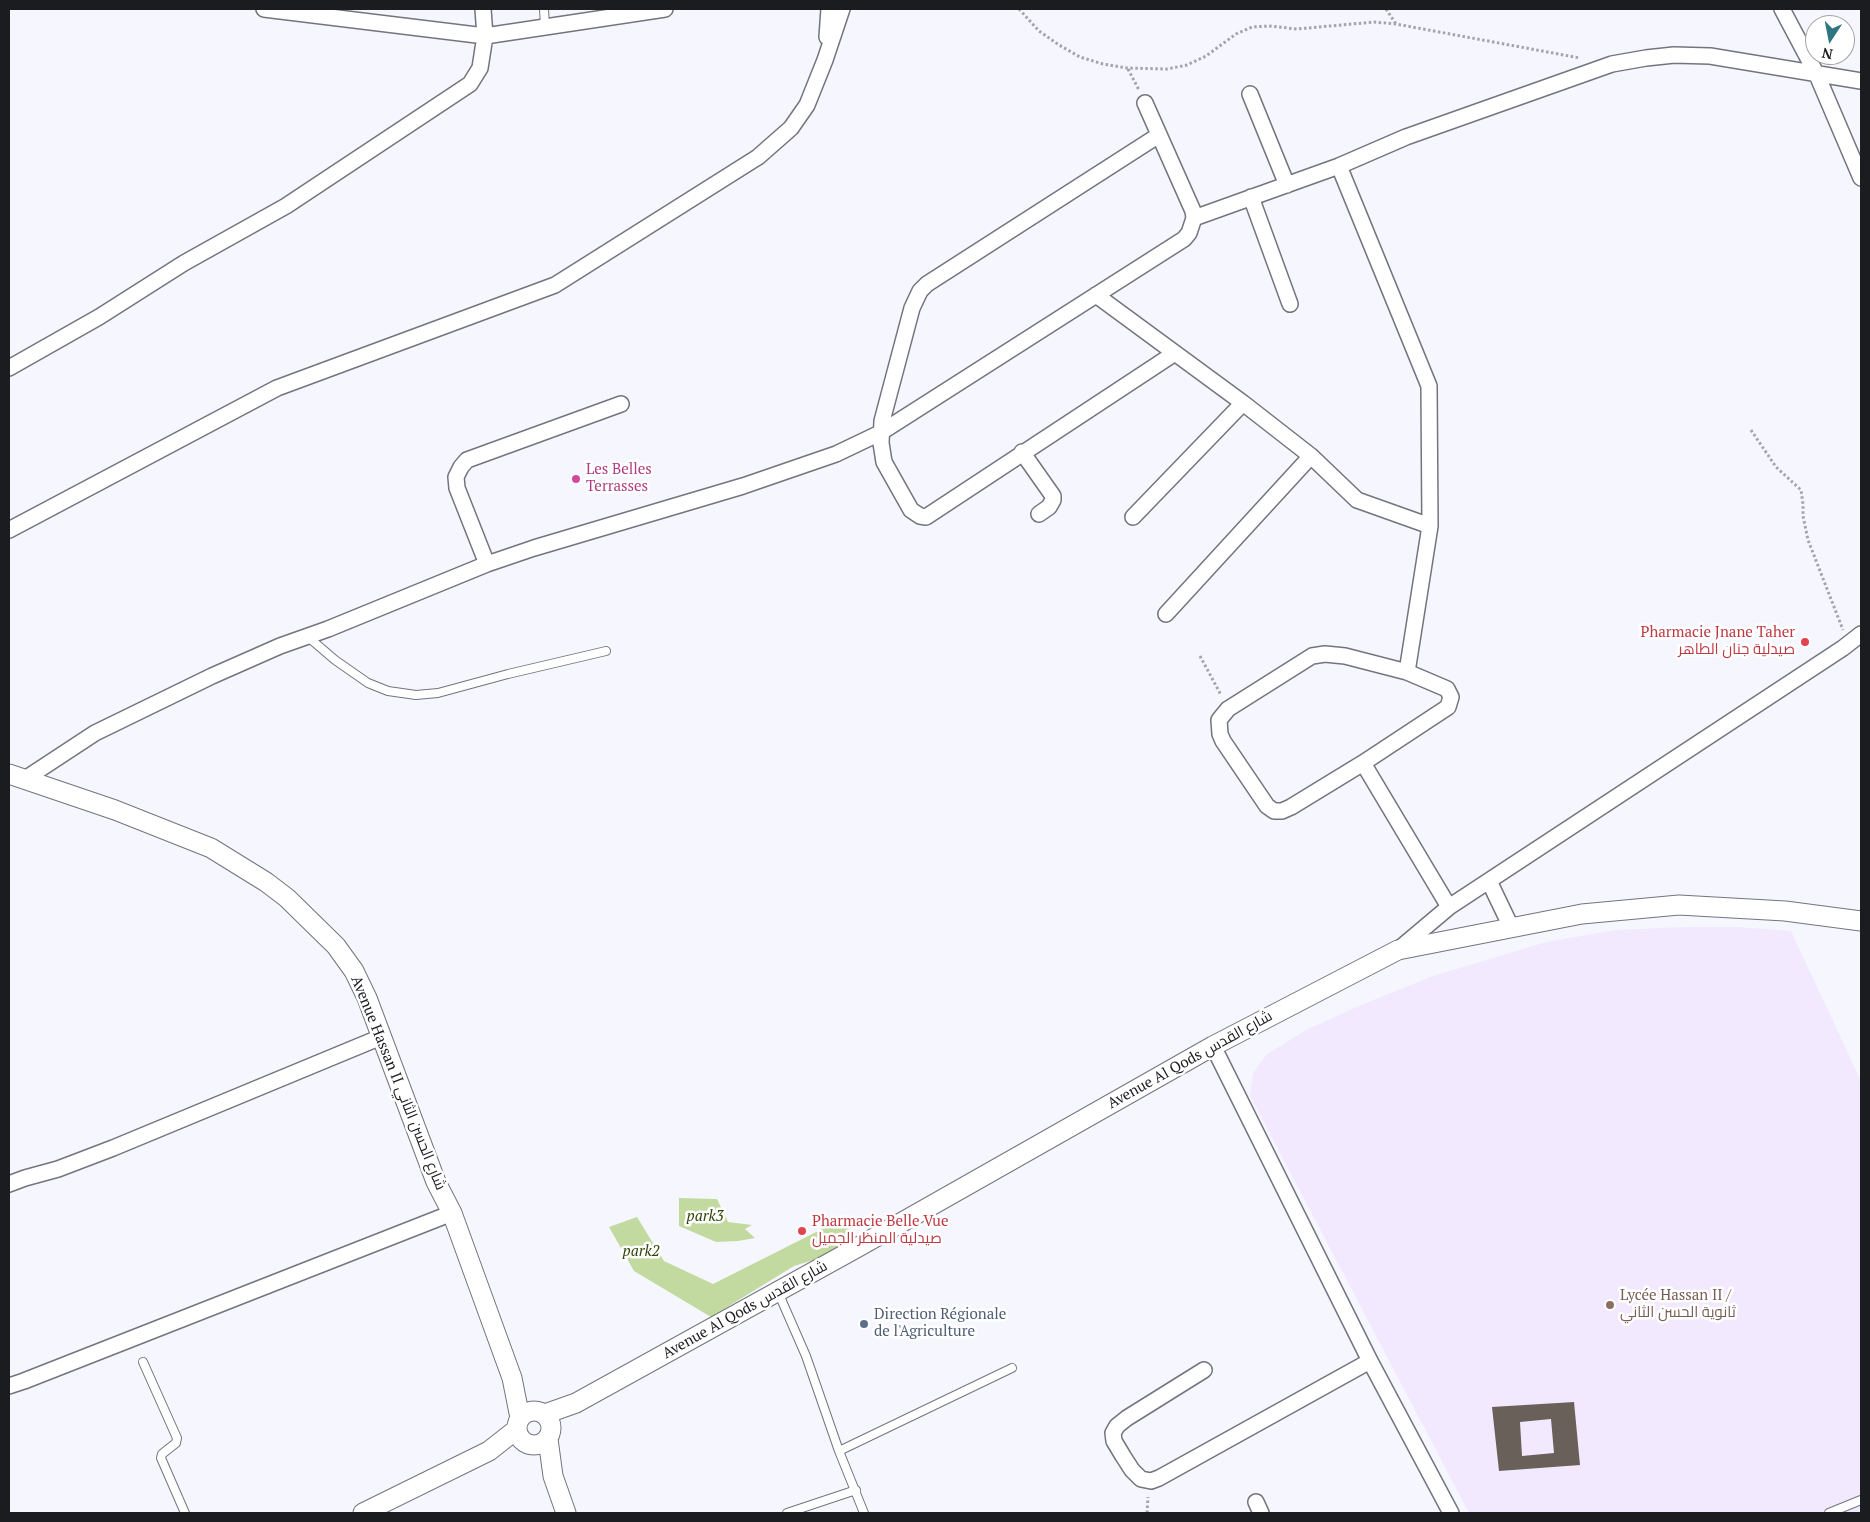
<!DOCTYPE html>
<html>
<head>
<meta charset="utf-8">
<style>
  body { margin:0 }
  #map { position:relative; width:1870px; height:1522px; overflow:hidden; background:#f6f7fe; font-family:"PT Serif",serif }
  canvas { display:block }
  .frame { position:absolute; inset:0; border:10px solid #1b1c20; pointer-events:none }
  .north { position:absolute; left:1805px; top:15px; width:50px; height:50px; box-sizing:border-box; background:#fff; border:1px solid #a4a4a6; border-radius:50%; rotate:191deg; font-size:14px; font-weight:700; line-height:20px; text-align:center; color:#1b1c20 }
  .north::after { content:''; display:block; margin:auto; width:18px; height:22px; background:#2f7581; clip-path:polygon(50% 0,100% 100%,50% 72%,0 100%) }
</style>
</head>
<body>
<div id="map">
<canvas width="1870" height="1522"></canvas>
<div class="frame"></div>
<div class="north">N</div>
</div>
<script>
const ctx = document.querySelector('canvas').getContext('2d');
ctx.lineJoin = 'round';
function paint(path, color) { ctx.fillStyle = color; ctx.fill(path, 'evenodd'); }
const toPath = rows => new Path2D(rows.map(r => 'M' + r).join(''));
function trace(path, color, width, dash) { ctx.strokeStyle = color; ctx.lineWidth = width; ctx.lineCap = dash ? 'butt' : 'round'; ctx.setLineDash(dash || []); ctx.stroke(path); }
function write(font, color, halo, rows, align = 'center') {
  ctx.font = font + ' "PT Serif",Cairo,serif'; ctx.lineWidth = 5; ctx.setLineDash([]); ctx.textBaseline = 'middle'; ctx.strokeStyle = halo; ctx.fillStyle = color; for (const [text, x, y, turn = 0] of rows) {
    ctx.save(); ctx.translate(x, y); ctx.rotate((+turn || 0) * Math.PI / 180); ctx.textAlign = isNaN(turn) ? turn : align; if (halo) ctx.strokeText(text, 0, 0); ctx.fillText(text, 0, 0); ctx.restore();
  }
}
paint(toPath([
  [1682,927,1738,927,1791,931,1861,1081,1861,1513,1469,1513,1250,1096,1253,1073,1266,1055,1306,1030,1361,1005,1433,976,1546,942,1616,930]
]), '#f2e9ff');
paint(toPath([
  [679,1198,717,1199,728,1222,752,1225,745,1229,755,1238,738,1241,716,1242,679,1226],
  [637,1217,664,1261,713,1284,842,1219,860,1246,794,1266,711,1317,634,1271,609,1227]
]), '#c2daa0');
paint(toPath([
  [1574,1402,1580,1465,1499,1471,1492,1407],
  [1551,1419,1554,1453,1522,1456,1520,1422]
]), '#686059');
const service = toPath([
  [544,9,545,27],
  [307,636,335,660,368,683,388,691,416,695,438,693,508,674,606,651],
  [778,1292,806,1356,839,1451,864,1513],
  [143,1362,177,1438,176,1443,162,1454,161,1458,185,1513],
  [839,1451,1012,1368],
  [787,1513,856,1490],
  [1829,1513,1861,1500]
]);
const minor = toPath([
  [264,9,485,36,665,9],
  [1782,9,1817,75,1861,178],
  [827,37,829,9],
  [1250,94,1287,185],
  [1159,135,927,284,920,291,912,308,882,421,881,443,884,462,911,510,920,516,926,517,1175,353],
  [1339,166,1429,386,1430,526,1407,672],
  [1251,197,1290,304],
  [1194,218,1339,166,1406,137,1612,64,1646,58,1674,55,1710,56,1861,81],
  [1096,295,1243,403,1311,456,1357,500,1430,526],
  [9,368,99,317,184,263,286,206,470,84,480,68,485,36,483,9],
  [1022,452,1053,496,1053,500,1049,507,1039,514],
  [1133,517,1243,403],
  [9,530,277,388,555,285,758,157,791,128,807,105,825,60,842,9],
  [487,564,457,488,456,477,461,467,467,460,621,404],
  [1166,614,1311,456],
  [1363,763,1291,807,1282,811,1274,811,1267,806,1223,741,1220,734,1219,720,1228,709,1312,656,1325,654,1345,656,1407,672,1447,689,1451,697,1448,707,1363,763,1449,907],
  [25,779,95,733,212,676,280,646,328,629,487,564,534,548,743,486,836,454,880,433,1184,239,1189,233,1194,218,1193,211,1145,103],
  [1489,881,1511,927],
  [1398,950,1449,907,1843,648,1861,634],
  [1213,1046,1370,1361,1451,1513],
  [9,1184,25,1178,58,1169,113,1148,381,1037],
  [1204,1370,1127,1418,1117,1426,1113,1433,1114,1441,1123,1456,1132,1470,1141,1479,1151,1481,1159,1478,1370,1361],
  [9,1386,24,1381,452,1213],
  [1256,1502,1261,1513]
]);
const tertiary = toPath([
  [9,774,115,810,211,848,266,882,287,898,336,946,354,971,367,998,436,1182,452,1213,512,1378,520,1418],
  '517 1428a17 17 0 1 1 34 0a17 17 0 1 1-34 0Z',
  [545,1414,576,1403,860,1246,1213,1046,1398,950,1582,914,1679,905,1785,911,1861,921],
  [548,1439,553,1476,566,1513],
  [363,1513,489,1451,517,1429]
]);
trace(service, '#73747e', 10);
trace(minor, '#73747e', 18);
trace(tertiary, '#73747e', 21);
trace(toPath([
  [1019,9,1039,31,1059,45,1080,57,1103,64,1127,68,1167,69,1187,65,1206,56,1236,34,1252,27,1269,26,1297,29,1374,22,1396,24,1580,58],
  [1386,9,1396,24],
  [1128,69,1139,90],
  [1751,430,1776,467,1801,490,1803,504,1803,516,1808,540,1843,630],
  [1200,656,1221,695],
  [1147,1513,1148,1497]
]), '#a4a5ab', 3, [2.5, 2.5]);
trace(service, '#fff', 8);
trace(minor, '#fff', 15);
trace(tertiary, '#fff', 19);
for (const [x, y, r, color] of [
  [576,479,5,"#d1479c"],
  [1805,642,5,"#e0444e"],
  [802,1231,5,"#e0444e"],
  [1610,1305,5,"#8d6e63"],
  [864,1324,5,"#5c6f8a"]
]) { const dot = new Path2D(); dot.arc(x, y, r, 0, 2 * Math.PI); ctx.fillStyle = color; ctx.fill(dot); trace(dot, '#fff', 2); }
write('15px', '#b23c85', '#fff', [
  ["Les Belles",586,470],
  ["Terrasses",586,487]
], 'left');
write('15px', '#be3a42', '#fff', [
  ["Pharmacie Jnane Taher",1795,633],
  ["صيدلية جنان الطاهر",1795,650],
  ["Pharmacie Belle Vue",812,1222,"left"],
  ["صيدلية المنظر الجميل",812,1239,"left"]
], 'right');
write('15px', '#1b1c20', '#fff', [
  ["Avenue Al Qods شارع القدس",1190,1060,-29],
  ["Avenue Hassan II شارع الحسن الثاني",398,1083,68],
  ["Avenue Al Qods شارع القدس",745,1310,-29]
]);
write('italic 15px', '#32450a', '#fff', [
  ["park3",705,1217],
  ["park2",641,1252]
]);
write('15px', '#785e54', '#fff', [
  ["Lycée Hassan II /",1620,1296],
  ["ثانوية الحسن الثاني",1620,1313]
], 'left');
write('15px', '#4e5e75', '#fff', [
  ["Direction Régionale",874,1315],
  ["de l'Agriculture",874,1332]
], 'left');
</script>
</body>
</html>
